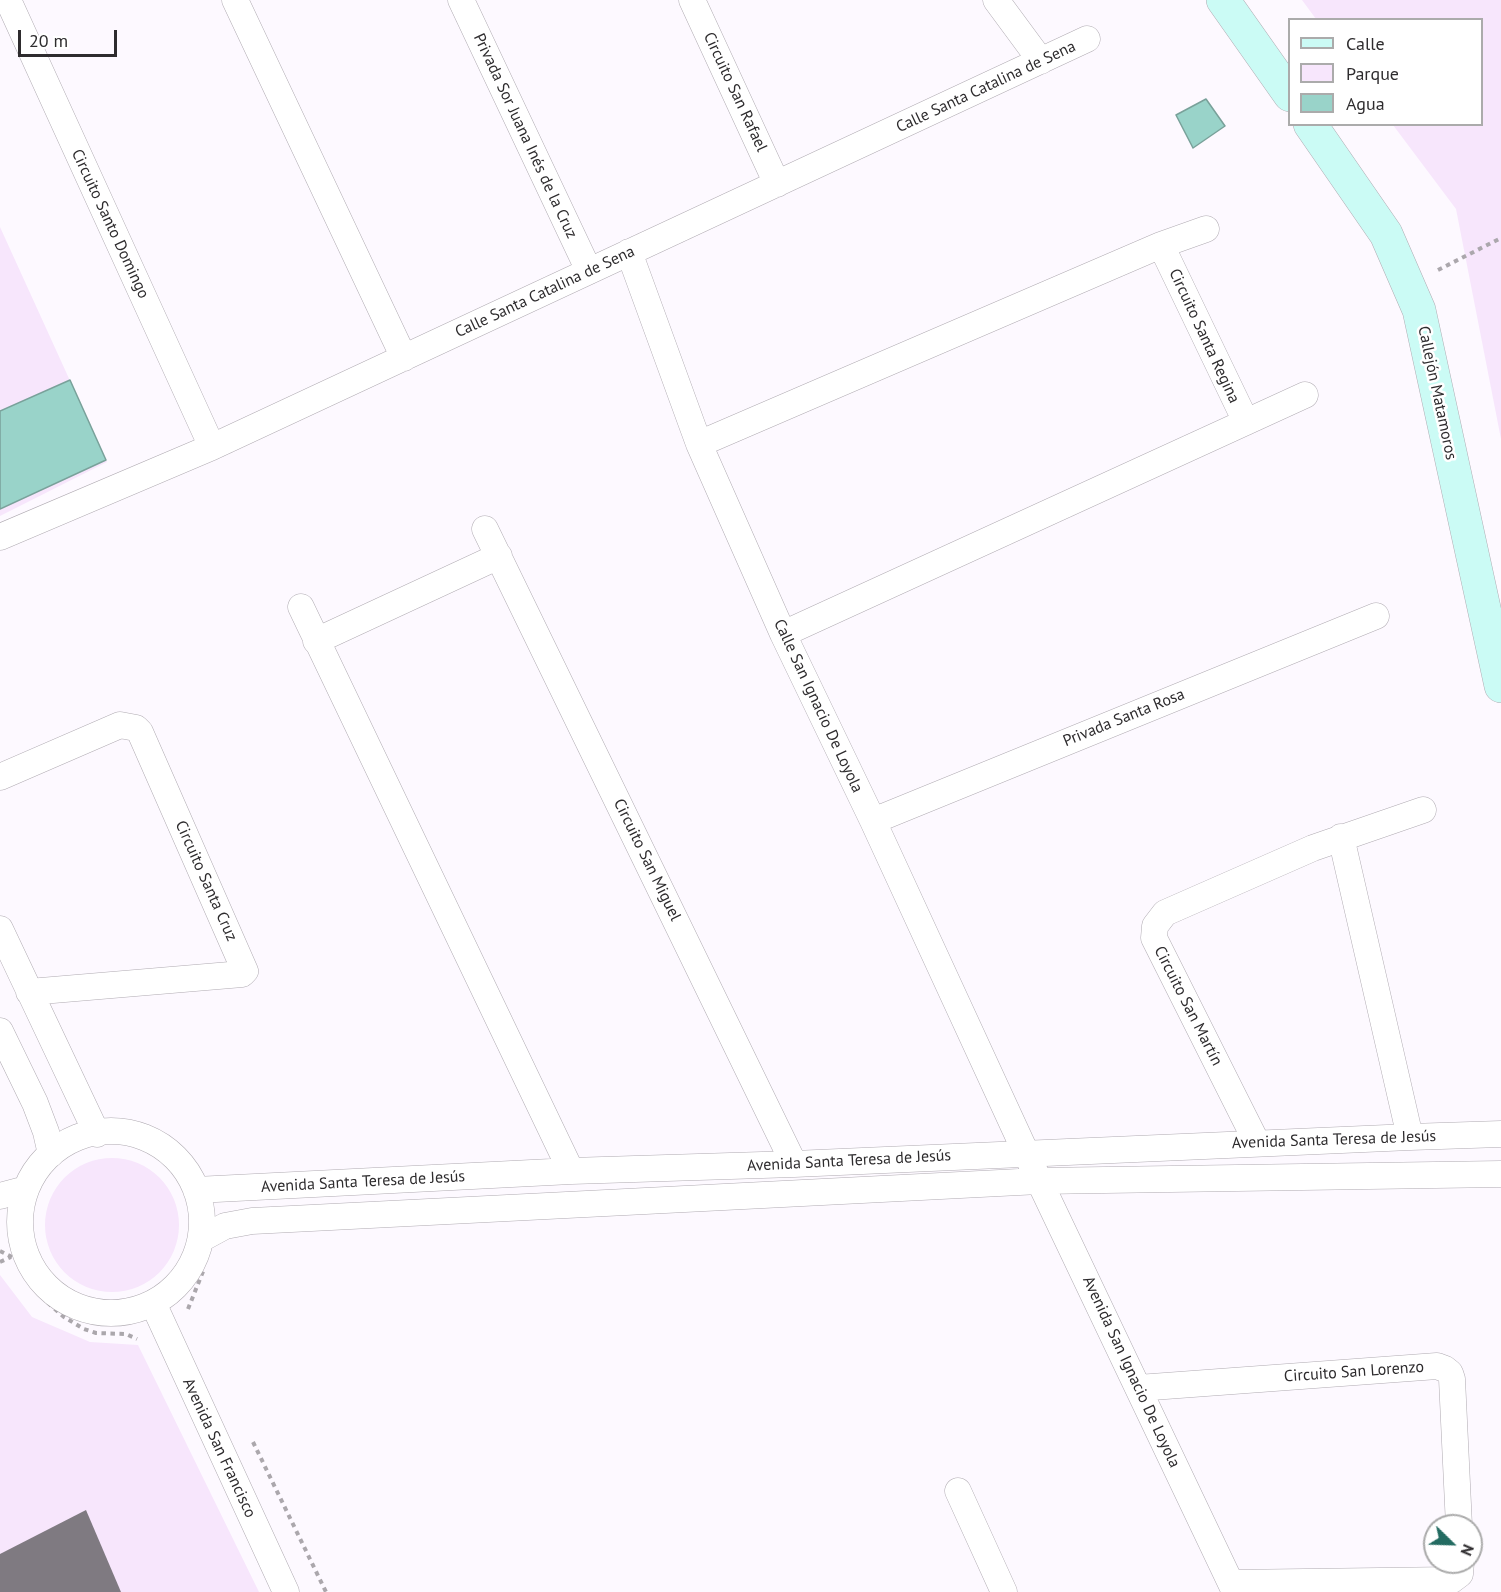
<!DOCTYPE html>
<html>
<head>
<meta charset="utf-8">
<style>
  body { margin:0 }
  #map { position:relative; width:1501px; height:1592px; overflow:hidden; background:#fdf9ff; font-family:"PT Sans",sans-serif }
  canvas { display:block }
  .legend { position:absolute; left:1288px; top:18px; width:195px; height:108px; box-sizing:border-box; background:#fff; border:2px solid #ababab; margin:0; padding:8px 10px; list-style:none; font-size:18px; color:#2e2c2e }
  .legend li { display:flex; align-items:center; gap:12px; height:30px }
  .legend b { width:30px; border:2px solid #ababab }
  .north { position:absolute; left:1423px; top:1514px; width:60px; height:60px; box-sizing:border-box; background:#fff; border:2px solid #ababab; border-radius:50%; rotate:113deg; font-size:16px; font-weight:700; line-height:24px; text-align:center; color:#2e2c2e }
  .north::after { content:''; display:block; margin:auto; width:21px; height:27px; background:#236b61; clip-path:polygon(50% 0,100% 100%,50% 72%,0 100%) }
  .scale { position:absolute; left:18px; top:30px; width:99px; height:27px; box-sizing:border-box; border:3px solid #2e2c2e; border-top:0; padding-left:8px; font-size:18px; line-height:21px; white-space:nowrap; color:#2e2c2e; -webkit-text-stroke:4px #fff; paint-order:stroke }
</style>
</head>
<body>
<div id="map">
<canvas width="1501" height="1592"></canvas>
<ul class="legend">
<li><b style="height:8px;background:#cbfbf5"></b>Calle</li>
<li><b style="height:16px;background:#f7e6fc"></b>Parque</li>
<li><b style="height:16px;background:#99d3c9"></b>Agua</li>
</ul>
<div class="north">N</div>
<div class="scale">20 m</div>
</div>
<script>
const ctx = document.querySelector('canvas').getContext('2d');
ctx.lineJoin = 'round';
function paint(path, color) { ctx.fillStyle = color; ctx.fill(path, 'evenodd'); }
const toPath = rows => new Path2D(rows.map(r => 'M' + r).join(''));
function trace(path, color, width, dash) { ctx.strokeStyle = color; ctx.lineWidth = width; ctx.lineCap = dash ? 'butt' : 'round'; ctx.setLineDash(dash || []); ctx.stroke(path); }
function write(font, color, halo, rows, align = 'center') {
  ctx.font = font + ' "PT Sans",sans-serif'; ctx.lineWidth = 5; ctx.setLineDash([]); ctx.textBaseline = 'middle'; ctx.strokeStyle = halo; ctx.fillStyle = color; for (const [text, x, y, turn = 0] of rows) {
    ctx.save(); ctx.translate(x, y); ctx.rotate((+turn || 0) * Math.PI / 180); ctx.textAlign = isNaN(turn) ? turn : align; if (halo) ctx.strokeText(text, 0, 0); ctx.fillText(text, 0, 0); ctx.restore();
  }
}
paint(toPath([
  [1302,0,1501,0,1501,439,1456,209,1393,125,1482,124,1482,20,1316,19],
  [0,227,107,462,0,516],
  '45 1225a67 67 0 1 1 134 0a67 67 0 1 1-134 0Z',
  [0,1275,32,1317,90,1342,138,1345,259,1592,0,1592]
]), '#f7e6fc');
const water = toPath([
  [1206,99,1225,126,1193,148,1176,115,1206,99],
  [70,380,106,460,0,509,0,411,70,380]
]);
paint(water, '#99d3c9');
trace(water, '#79a19a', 1.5);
paint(toPath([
  [86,1510,121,1592,0,1592,0,1554]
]), '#7f7a81');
const street = toPath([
  [8,0,212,447],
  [235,0,404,358],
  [461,0,589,271],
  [692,0,777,184],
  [996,0,1041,61],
  [1161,245,1246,422],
  [629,252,699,444,783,634,873,821,1026,1153,1235,1592],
  [699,444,1161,245,1206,229],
  [485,529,794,1164],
  [0,537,212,447,1087,39],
  [301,607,571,1171],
  [783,634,1305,395],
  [316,641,499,556],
  [0,777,120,725,136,728,140,732,245,971,242,974,29,992],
  [873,821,1376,616],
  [1341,837,1410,1137],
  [0,929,97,1134],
  [0,1031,35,1103,46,1132,51,1154],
  '20 1222a91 91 0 1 1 182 0a91 91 0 1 1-182 0Z',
  [1257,1143,1154,938,1155,926,1165,913,1313,848,1423,810],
  [196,1190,571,1171,794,1164,1410,1137,1501,1134],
  [0,1196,26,1189],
  [201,1239,225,1226,252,1221,1039,1181,1501,1174],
  [153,1303,286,1592],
  [1138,1388,1437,1366,1445,1369,1450,1373,1452,1379,1459,1526],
  [958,1491,1004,1592],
  [1231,1583,1452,1580,1460,1574,1461,1562]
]);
const secondary = toPath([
  [1223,0,1290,95],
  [1310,124,1386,234,1419,310,1501,686]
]);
trace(street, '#b0abb2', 27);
trace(secondary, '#b0abb2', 34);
trace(toPath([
  [1438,270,1501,238],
  [0,1251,16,1259,47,1302,64,1317,84,1329,96,1333,126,1334,137,1339],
  [0,1262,11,1257],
  [188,1309,204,1269],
  [253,1442,326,1592]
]), '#aba7ac', 4, [4.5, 4.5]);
trace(street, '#fff', 26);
trace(secondary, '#cbfbf5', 33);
write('16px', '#2e2c2e', '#fff', [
  ["Calle Santa Catalina de Sena",986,87,-25],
  ["Circuito San Rafael",735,92,65],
  ["Privada Sor Juana Inés de la Cruz",525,136,65],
  ["Circuito Santo Domingo",110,224,65],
  ["Calle Santa Catalina de Sena",545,292,-25],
  ["Circuito Santa Regina",1204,336,65],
  ["Callejón Matamoros",1437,393,78],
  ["Calle San Ignacio De Loyola",818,706,65],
  ["Privada Santa Rosa",1124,718,-22],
  ["Circuito San Miguel",647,860,64],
  ["Circuito Santa Cruz",206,881,66],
  ["Circuito San Martín",1188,1006,63],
  ["Avenida Santa Teresa de Jesús",1334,1140,-2],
  ["Avenida Santa Teresa de Jesús",849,1161,-3],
  ["Avenida Santa Teresa de Jesús",363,1182,-3],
  ["Avenida San Ignacio De Loyola",1131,1372,65],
  ["Circuito San Lorenzo",1354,1372,-4],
  ["Avenida San Francisco",219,1448,65]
]);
</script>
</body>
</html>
